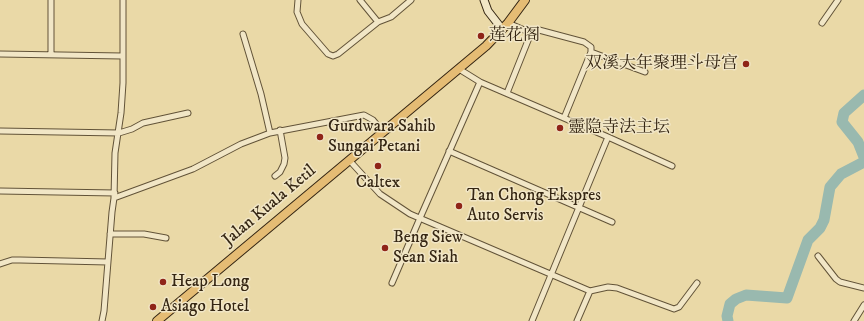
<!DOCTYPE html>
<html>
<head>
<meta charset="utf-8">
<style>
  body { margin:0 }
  canvas { display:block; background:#ead9a7 }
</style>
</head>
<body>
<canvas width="864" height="321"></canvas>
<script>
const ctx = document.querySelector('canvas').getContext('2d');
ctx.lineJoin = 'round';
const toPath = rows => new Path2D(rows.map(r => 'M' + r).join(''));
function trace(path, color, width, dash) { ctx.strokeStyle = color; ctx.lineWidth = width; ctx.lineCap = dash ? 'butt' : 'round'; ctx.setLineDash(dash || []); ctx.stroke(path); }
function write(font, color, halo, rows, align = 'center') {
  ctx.font = font + ' "IM FELL DW Pica","Noto Serif SC",serif'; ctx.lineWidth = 3; ctx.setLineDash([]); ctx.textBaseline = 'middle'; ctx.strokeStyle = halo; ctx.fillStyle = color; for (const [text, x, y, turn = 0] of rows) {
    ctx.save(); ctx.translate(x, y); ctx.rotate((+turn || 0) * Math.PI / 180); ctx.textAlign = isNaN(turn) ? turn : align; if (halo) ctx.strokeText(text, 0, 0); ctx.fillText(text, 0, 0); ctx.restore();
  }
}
trace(toPath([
  [864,95,844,113,842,122,858,142,864,157],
  [728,321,727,316,730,304,736,299,746,295,787,298,808,240,820,228,824,220,830,187,841,174,864,162]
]), '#99b9af', 11);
const minor = toPath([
  [298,0,297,12,302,24,328,54,333,56,338,54,378,22],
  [360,0,378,22,391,17,411,0],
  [508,23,531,33],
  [822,23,838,0],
  [243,34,261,94,270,133],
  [0,54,122,56],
  [51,55,51,0],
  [459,69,480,82,608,137,672,166],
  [507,93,531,33,535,30,539,30,584,42,591,47,591,52],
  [564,118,591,52,645,72],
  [0,131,119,133,132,129,143,123,188,113],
  [449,151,612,222],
  [349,160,380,194,410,214,590,291,608,287,617,288,674,309,679,307,697,283],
  [275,176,280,172,284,164,285,158,280,130],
  [0,191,115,193],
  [114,198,193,169,241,144,270,133,364,115,373,120,383,132],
  [110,234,144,234,166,238],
  [818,256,836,279,840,282,864,288],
  [0,264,12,260,20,260,108,262],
  [392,283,420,218,480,82],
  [102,321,104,311,112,212,114,198,115,153,121,113,123,83,123,0],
  [532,321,608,137],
  [577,321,590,291],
  [854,321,864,305]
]);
const secondary = toPath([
  [484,0,488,11,502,29]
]);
const primary = toPath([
  [157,321,486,46,508,23,525,0]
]);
trace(minor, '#625338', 7);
trace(secondary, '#352613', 9);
trace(primary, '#352613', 10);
trace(minor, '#f1e6c6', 5);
trace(secondary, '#f1e6c6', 7);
trace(primary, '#e5bc74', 8);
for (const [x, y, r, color] of [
  [481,36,4,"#8f2418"],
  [746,64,4,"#8f2418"],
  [560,128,4,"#8f2418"],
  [320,137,4,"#8f2418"],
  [378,166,4,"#8f2418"],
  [459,206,4,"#8f2418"],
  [385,248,4,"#8f2418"],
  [163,282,4,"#8f2418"],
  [153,307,4,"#8f2418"]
]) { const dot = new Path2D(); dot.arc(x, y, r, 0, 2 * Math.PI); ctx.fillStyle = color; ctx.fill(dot); trace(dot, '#f1e6c6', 1.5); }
write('17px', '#352613', '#f1e6c6', [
  ["莲花阁",489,36],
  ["双溪大年聚理斗母宫",738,64,"right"],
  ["Gurdwara Sahib",328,127],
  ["Sungai Petani",328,147],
  ["靈隐寺法主坛",568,128],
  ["Caltex",378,183,"center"],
  ["Tan Chong Ekspres",467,196],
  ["Auto Servis",467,216],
  ["Beng Siew",393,238],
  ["Sean Siah",393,258],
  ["Heap Long",171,282],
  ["Asiago Hotel",161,307]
], 'left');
write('17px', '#352613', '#f1e6c6', [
  ["Jalan Kuala Ketil",270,206,-40]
]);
</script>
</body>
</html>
